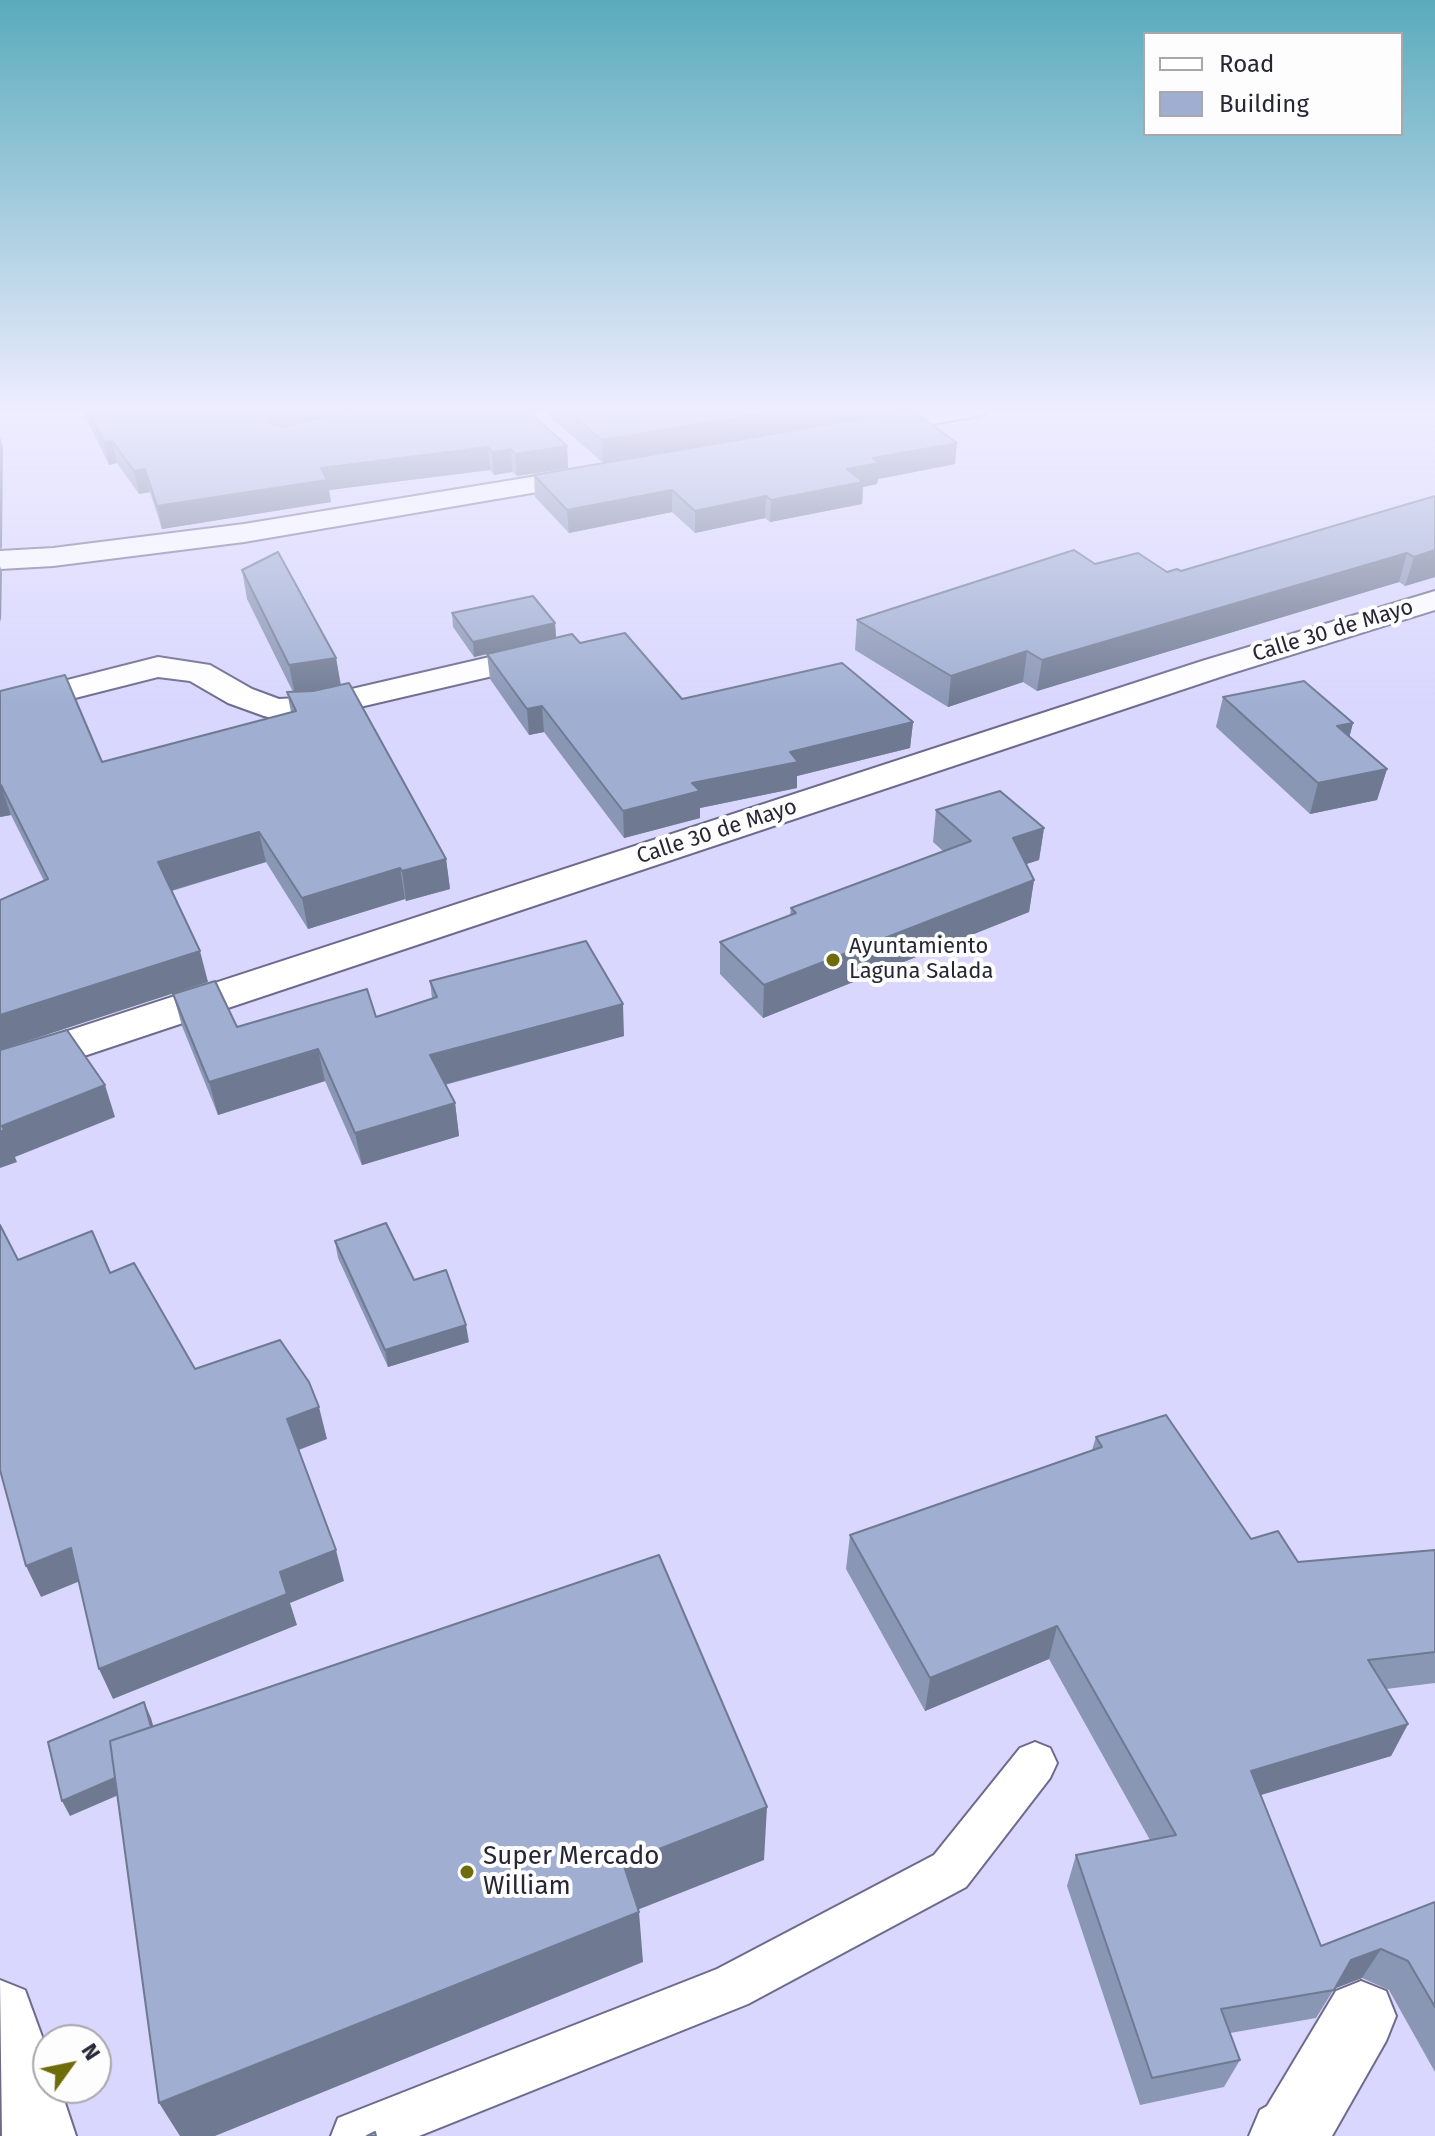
<!DOCTYPE html>
<html>
<head>
<meta charset="utf-8">
<style>
  body { margin:0 }
  #map { position:relative; width:1435px; height:2136px; overflow:hidden; background:#d9d7fe; font-family:"Fira Sans",sans-serif }
  canvas { display:block }
  .legend { position:absolute; left:1143px; top:32px; width:260px; height:104px; box-sizing:border-box; background:#fdfdfd; border:2px solid #a7a7ad; margin:0; padding:10px 14px; list-style:none; font-size:24px; color:#272635 }
  .legend li { display:flex; align-items:center; gap:16px; height:40px }
  .legend b { width:40px; border:2px solid #a7a7ad }
  .north { position:absolute; left:32px; top:2024px; width:80px; height:80px; box-sizing:border-box; background:#fdfdfd; border:2px solid #a7a7ad; border-radius:50%; rotate:57deg; font-size:22px; font-weight:700; line-height:32px; text-align:center; color:#272635 }
  .north::after { content:''; display:block; margin:auto; width:28px; height:36px; background:#6f6c0a; clip-path:polygon(50% 0,100% 100%,50% 72%,0 100%) }
</style>
</head>
<body>
<div id="map">
<canvas width="1435" height="2136"></canvas>
<ul class="legend">
<li><b style="height:10px;background:#fff"></b>Road</li>
<li><b style="height:22px;background:#9faed1"></b>Building</li>
</ul>
<div class="north">N</div>
</div>
<script>
const ctx = document.querySelector('canvas').getContext('2d');
ctx.lineJoin = 'round';
const toPath = rows => new Path2D(rows.map(r => 'M' + r).join(''));
function trace(path, color, width, dash) { ctx.strokeStyle = color; ctx.lineWidth = width; ctx.lineCap = dash ? 'butt' : 'round'; ctx.setLineDash(dash || []); ctx.stroke(path); }
function paint(path, color) { ctx.fillStyle = color; ctx.fill(path, 'evenodd'); }
function write(font, color, halo, rows, align = 'center') {
  ctx.font = font + ' "Fira Sans",sans-serif'; ctx.lineWidth = 8; ctx.setLineDash([]); ctx.textBaseline = 'middle'; ctx.strokeStyle = halo; ctx.fillStyle = color; for (const [text, x, y, turn = 0] of rows) {
    ctx.save(); ctx.translate(x, y); ctx.rotate((+turn || 0) * Math.PI / 180); ctx.textAlign = isNaN(turn) ? turn : align; if (halo) ctx.strokeText(text, 0, 0); ctx.fillText(text, 0, 0); ctx.restore();
  }
}
const service = toPath([
  [1035,1742,1050,1748,1057,1763,1050,1778,966,1887,748,2004,419,2136,331,2136,338,2118,717,1969,934,1855,1020,1748,1035,1742]
]);
const minor = toPath([
  [934,408,990,408,986,413,977,416,865,436,856,434,852,428,856,422,865,420,934,408],
  [592,467,602,469,606,475,602,481,244,542,53,566,0,569,0,551,53,548,244,524,592,467],
  [1435,591,1435,610,1226,675,0,1084,0,1053,1202,661,1435,591],
  [546,644,557,647,562,654,557,661,317,717,276,719,264,716,228,703,190,681,158,677,0,717,0,697,158,657,210,665,252,689,279,699,317,697,546,644],
  [1361,1981,1386,1991,1396,2016,1386,2041,1332,2136,1249,2136,1260,2110,1267,2106,1336,1991,1361,1981]
]);
const primary = toPath([
  [0,1980,25,1990,48,2053,48,2088,60,2088,76,2136,2,2136,0,1980]
]);
trace(service, '#6d6b8d', 4);
trace(minor, '#6d6b8d', 4);
trace(primary, '#6d6b8d', 4);
paint(service, '#fff');
paint(minor, '#fff');
paint(primary, '#fff');
paint(toPath([
  [81,408,525,408,567,446,568,468,517,476,512,472,494,475,490,470,329,490,331,502,162,529,150,492,139,494,117,463,109,465],
  [540,408,916,408,603,463],
  [955,464,878,479,877,484,863,487,862,504,770,522,765,518,695,533,672,512,569,533,535,497,534,475],
  [1435,496,1435,577,1405,586,1399,582,1037,691,1023,682,948,707,855,650,857,620,1095,564,1167,572,1181,571],
  [242,570,336,658,341,685,446,859,450,889,406,901,405,899,308,929,266,862,172,891,208,982,44,881,11,815,0,817,0,691,102,762,291,712,287,692,293,692,247,599],
  [452,613,555,623,556,638,580,643,682,699,913,722,910,748,797,776,797,788,700,808,700,818,624,838,544,732,529,735,490,679,487,654,474,657,453,627],
  [1223,697,1353,723,1349,737,1387,769,1377,800,1310,814,1216,727],
  [936,810,1044,828,1039,860,1026,864,1034,880,1029,912,763,1018,720,974,720,942,790,915,791,908,943,851,933,842],
  [430,981,624,1036,445,1085,455,1103,459,1136,362,1165,325,1081,218,1115,182,1026,173,994,237,1027,376,1017,432,998],
  [335,1241,469,1342,388,1367,338,1258],
  [1096,1437,1251,1539,1298,1562,1435,1550,1435,1683,1386,1689,1408,1724,1391,1756,1261,1795,1321,1946,1435,1902,1435,2072,1389,1990,1362,1978,1334,1989,1316,2018,1230,2033,1240,2060,1224,2087,1140,2105,1067,1886,1076,1855,1150,1840,1049,1659,925,1711,846,1569,850,1535,1092,1450]
]), '#8996b4');
paint(toPath([
  [271,408,369,408,270,440,266,418],
  [792,408,916,408,603,463,602,440],
  [0,437,3,448,2,548,0,549],
  [112,441,117,463,109,465,104,442],
  [957,443,955,464,878,479,877,484,863,487,862,504,770,522,771,500,873,458],
  [567,446,568,468,517,476,515,454],
  [488,447,490,470,329,490,331,502,162,529,157,506,321,468],
  [511,449,512,472,494,475,492,452],
  [145,469,150,492,139,494,134,471],
  [672,490,672,512,569,533,567,510],
  [766,496,765,518,695,533,695,511],
  [1435,550,1435,577,1405,586,1414,557],
  [1407,553,1399,582,1037,691,1042,660],
  [0,566,2,572,1,622,0,618],
  [555,623,556,638,474,657,473,642],
  [1027,651,1023,682,948,707,951,676],
  [336,658,341,688,295,695,289,665],
  [542,706,544,732,529,735,527,709],
  [913,722,910,748,797,776,797,788,700,808,700,818,624,838,623,811,692,783,790,752],
  [1353,723,1345,754,1337,726],
  [1387,769,1377,800,1310,814,1318,783],
  [0,785,1,785,11,815,0,817],
  [1044,828,1039,860,1008,870,1013,838],
  [259,832,266,862,166,892,158,862],
  [446,859,450,889,406,901,402,871],
  [400,868,405,899,308,929,302,898],
  [1034,880,1029,912,763,1018,764,985],
  [200,951,208,982,0,1050,0,1015],
  [623,1004,624,1036,435,1087,430,1055],
  [318,1049,325,1081,218,1115,209,1082],
  [105,1085,115,1117,15,1157,17,1162,0,1168,0,1132,2,1126],
  [455,1103,459,1136,362,1165,355,1133],
  [466,1325,469,1342,388,1367,385,1350],
  [319,1407,327,1439,296,1451,287,1419],
  [71,1548,85,1579,41,1597,26,1566],
  [336,1550,344,1581,290,1603,297,1625,113,1699,99,1669,280,1572],
  [1057,1626,1049,1659,925,1711,930,1678],
  [144,1702,151,1718,167,1774,70,1816,62,1801],
  [1408,1724,1391,1756,1237,1802,1251,1771],
  [767,1807,764,1860,627,1914,623,1863],
  [639,1912,643,1962,215,2136,180,2136,159,2103],
  [1381,1949,1362,1978,1333,1989,1351,1960]
]), '#6f7a92');
const building = toPath([
  [86,408,271,408,266,418,272,425,282,427,364,408,525,408,567,446,515,454,511,449,492,452,488,447,321,468,327,480,157,506,145,469,134,471,112,441,104,442,86,408],
  [564,408,792,408,602,440,564,408],
  [912,410,957,443,873,458,879,463,847,469,863,482,771,500,766,496,695,511,672,490,567,510,534,475,912,410],
  [1435,496,1435,550,1414,557,1407,553,1042,660,1027,651,951,676,857,620,1074,550,1095,564,1138,553,1167,572,1177,569,1181,571,1435,496],
  [278,552,336,658,289,665,242,570,278,552],
  [533,596,555,623,473,642,452,613,533,596],
  [625,633,682,699,842,663,913,722,790,752,798,762,692,783,700,791,623,811,542,706,527,709,487,654,572,634,580,643,625,633],
  [65,675,102,762,296,711,287,692,313,691,349,683,446,859,402,871,400,868,302,898,259,832,158,862,200,951,0,1015,0,900,48,879,1,785,0,785,0,691,65,675],
  [1304,681,1353,723,1337,726,1387,769,1318,783,1223,697,1304,681],
  [1000,791,1044,828,1013,838,1034,880,764,985,720,942,796,913,791,908,971,841,936,810,1000,791],
  [586,941,623,1004,430,1055,455,1103,355,1133,318,1049,209,1082,173,994,215,981,237,1027,367,989,376,1017,437,997,430,981,586,941],
  [67,1030,105,1085,2,1126,4,1130,0,1132,0,1050,67,1030],
  [386,1223,414,1280,446,1270,466,1325,385,1350,335,1241,386,1223],
  [0,1225,18,1260,92,1231,110,1273,134,1263,195,1369,280,1340,309,1382,319,1407,287,1419,336,1550,280,1572,287,1594,99,1669,71,1548,26,1566,0,1470,0,1225],
  [1166,1415,1251,1539,1278,1531,1298,1562,1435,1550,1435,1652,1368,1660,1408,1724,1251,1771,1321,1946,1435,1902,1435,2007,1408,1961,1381,1949,1351,1960,1334,1990,1221,2009,1240,2060,1152,2078,1076,1855,1176,1835,1057,1626,930,1678,850,1535,1102,1447,1096,1437,1166,1415],
  [659,1555,767,1807,623,1863,639,1912,159,2103,110,1741,659,1555],
  [144,1702,151,1727,110,1741,115,1778,62,1801,48,1742,144,1702],
  [375,2132,376,2136,367,2136,375,2132]
]);
paint(building, '#9faed1');
trace(building, '#6f7a92', 2);
const sky = ctx.createLinearGradient(0, 0, 0, 707);
sky.addColorStop(0, '#59abbc');
sky.addColorStop(0.58, '#eeedff');
sky.addColorStop(1, '#eeedff00');
ctx.fillStyle = sky;
ctx.fillRect(0, 0, 1435, 707);
for (const [x, y, r, color] of [
  [833,960,8,"#6f6c0a"],
  [467,1872,8,"#6f6c0a"]
]) { const dot = new Path2D(); dot.arc(x, y, r, 0, 2 * Math.PI); ctx.fillStyle = color; ctx.fill(dot); trace(dot, '#fdfdfd', 3); }
write('22px', '#272635', '#fdfdfd', [
  ["Calle 30 de Mayo",1333,631,-17],
  ["Calle 30 de Mayo",717,832,-18]
]);
write('22px', '#272635', '#fdfdfd', [
  ["Ayuntamiento",849,947],
  ["Laguna Salada",849,972]
], 'left');
write('26px', '#272635', '#fdfdfd', [
  ["Super Mercado",483,1857],
  ["William",483,1887]
], 'left');
</script>
</body>
</html>
